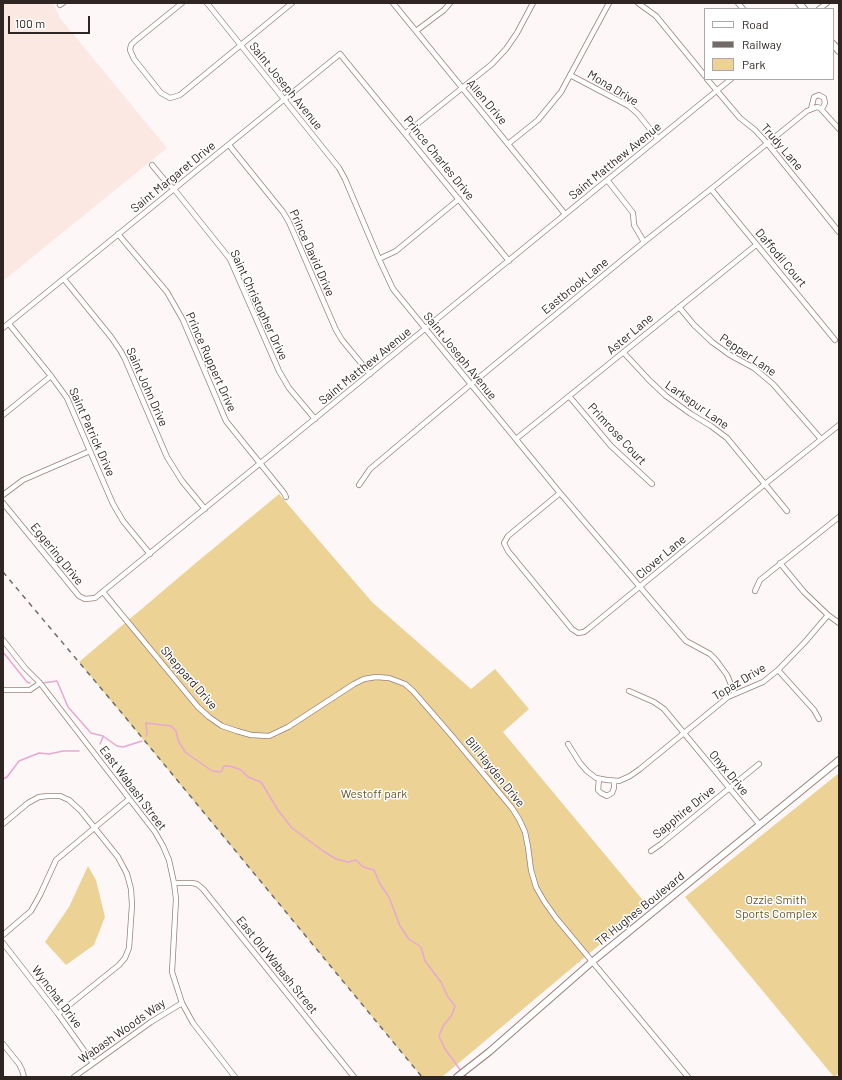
<!DOCTYPE html>
<html>
<head>
<meta charset="utf-8">
<style>
  body { margin:0 }
  #map { position:relative; width:842px; height:1080px; overflow:hidden; background:#fdf8f7; font-family:Barlow,sans-serif }
  canvas { display:block }
  .frame { position:absolute; inset:0; border:4px solid #2f2523; pointer-events:none }
  .legend { position:absolute; left:704px; top:8px; width:130px; height:72px; box-sizing:border-box; background:#fff; border:1px solid #aca8a7; margin:0; padding:5px 7px; list-style:none; font-size:12px; color:#2f2523 }
  .legend li { display:flex; align-items:center; gap:8px; height:20px }
  .legend b { width:20px; border:1px solid #aca8a7 }
  .scale { position:absolute; left:8px; top:16px; width:82px; height:18px; box-sizing:border-box; border:2px solid #2f2523; border-top:0; padding-left:5px; font-size:12px; line-height:14px; white-space:nowrap; color:#2f2523; -webkit-text-stroke:3px #fff; paint-order:stroke }
</style>
</head>
<body>
<div id="map">
<canvas width="842" height="1080"></canvas>
<div class="frame"></div>
<ul class="legend">
<li><b style="height:5px;background:#fff"></b>Road</li>
<li><b style="height:5px;background:#726a68"></b>Railway</li>
<li><b style="height:11px;background:#edd296"></b>Park</li>
</ul>
<div class="scale">100 m</div>
</div>
<script>
const ctx = document.querySelector('canvas').getContext('2d');
ctx.lineJoin = 'round';
function paint(path, color) { ctx.fillStyle = color; ctx.fill(path, 'evenodd'); }
const toPath = rows => new Path2D(rows.map(r => 'M' + r).join(''));
function trace(path, color, width, dash) { ctx.strokeStyle = color; ctx.lineWidth = width; ctx.lineCap = dash ? 'butt' : 'round'; ctx.setLineDash(dash || []); ctx.stroke(path); }
function write(font, color, halo, rows, align = 'center') {
  ctx.font = font + ' Barlow,sans-serif'; ctx.lineWidth = 3; ctx.setLineDash([]); ctx.textBaseline = 'middle'; ctx.strokeStyle = halo; ctx.fillStyle = color; for (const [text, x, y, turn = 0] of rows) {
    ctx.save(); ctx.translate(x, y); ctx.rotate((+turn || 0) * Math.PI / 180); ctx.textAlign = isNaN(turn) ? turn : align; if (halo) ctx.strokeText(text, 0, 0); ctx.fillText(text, 0, 0); ctx.restore();
  }
}
paint(toPath([
  [3,3,53,3,60,18,167,148,3,281]
]), '#fce8e3');
paint(toPath([
  [279,494,372,602,471,689,495,669,529,709,503,732,647,905,442,1077,422,1077,79,662,197,562],
  [839,773,839,1073,834,1077,685,897],
  [88,866,96,880,105,917,94,945,66,965,45,942,69,907]
]), '#edd296');
trace(toPath([
  [3,652,27,682,30,683],
  [42,683,57,681,68,707,91,733,103,736,117,746,123,747,142,741],
  [146,736,147,733,146,723,171,726,176,731,178,740,185,752,212,771,221,772,224,766,230,766,241,770,248,777,261,782,278,810,292,828,323,851,336,859,348,862,356,860,363,867,374,870,380,884,389,897,400,926,409,939,421,947,425,961,441,982,448,997,455,1006,452,1015,443,1026,439,1036,445,1049,461,1071],
  [100,744,103,737],
  [3,779,7,777,19,761,39,753,49,754,63,751,79,751],
  [464,1073,467,1077]
]), '#e7a8d1', 1.5);
const minor = toPath([
  [182,3,135,41,131,45,130,50,134,59,161,93,170,98,180,95,292,3],
  [207,3,339,168,345,179,379,259,393,289,560,493,686,641,710,654,716,660,727,675,735,694],
  [393,3,565,214],
  [638,3,656,16,705,76],
  [738,3,743,9],
  [60,5,63,3],
  [819,9,827,3],
  [416,31,444,10,450,3],
  [570,75,629,106,638,114,658,139],
  [707,79,740,118,755,130,767,143,839,232],
  [811,109,814,97,819,95,824,98,825,103,822,109],
  [406,133,492,64,506,49,517,33,533,3],
  [508,144,538,120,561,92,609,3],
  [229,145,283,212,289,222,336,330,342,340,370,374],
  [152,165,167,183,174,189,230,259,279,371,289,388,315,419],
  [608,181,633,213,634,225,644,242],
  [711,189,835,340],
  [118,234,167,292,183,320,226,421,284,493,286,497],
  [379,259,396,251,459,199],
  [64,279,111,337,120,350,125,359,167,457,182,481,205,509],
  [679,307,694,325,712,342,730,355,754,368,773,384,821,439],
  [9,324,51,376,67,398,113,504,123,521,150,554],
  [3,328,340,54,509,261],
  [624,353,650,381,666,396,691,414,711,426,727,438,787,511],
  [569,396,611,446,652,484],
  [3,415,51,376],
  [516,439,756,245],
  [359,485,370,469,470,385,644,242,711,189,807,111,817,107,820,108,839,129],
  [560,493,508,536,504,543,508,551,572,629,578,633,584,632,588,629,765,484,839,425],
  [3,495,23,480,90,451],
  [3,503,79,596,85,599,95,598,731,79],
  [755,591,760,580,839,517],
  [103,592,198,707,209,717,222,726,237,731,251,735,269,736,288,727,354,684,364,679,376,677,389,678,405,684,413,691,452,736,512,808,519,819,525,832,528,847,531,870,536,887,544,901,556,918,688,1077],
  [828,615,839,623],
  [3,640,25,668,40,683,155,832,163,846,169,860,174,883,176,899,172,972,182,1003,193,1023,235,1077],
  [778,670,814,710,819,719],
  [3,690,30,690,40,683],
  [629,691,654,702,664,709,760,825],
  [568,744,580,763,587,771,596,778,607,780,619,781,630,776,640,769,728,697,763,682,778,670,805,642,828,615,804,592,780,563],
  [599,779,598,790,601,793,607,796,612,793,614,788,614,781],
  [3,824,28,803,39,797,48,796,60,796,69,800,81,811,118,857,127,874,131,889,132,905,129,948,125,958,119,965,58,1014],
  [651,851,661,844,759,764],
  [174,883,192,883,197,884,203,889,354,1077],
  [3,935,31,911,40,895,56,860,129,799],
  [3,943,58,1014,93,1063],
  [3,1044,19,1064,22,1070,24,1077],
  [74,1077,151,1022,182,1003]
]);
const secondary = toPath([
  [799,3,804,9],
  [833,44,839,51],
  [457,1077,489,1052,593,961,839,760]
]);
trace(minor, '#98817c', 6);
trace(secondary, '#98817c', 8);
trace(minor, '#fff', 4.5);
trace(secondary, '#fff', 6);
trace(toPath([
  [3,572,121,712,422,1077]
]), '#726a68', 1.5, [5, 5]);
write('12px', '#2f2523', '#fff', [
  ["Saint Joseph Avenue",286,86,51],
  ["Mona Drive",613,88,31],
  ["Allen Drive",487,102,50],
  ["Trudy Lane",782,147,49],
  ["Prince Charles Drive",439,158,51],
  ["Saint Matthew Avenue",615,161,-39],
  ["Saint Margaret Drive",173,177,-39],
  ["Prince David Drive",312,253,66],
  ["Daffodil Court",781,258,50],
  ["Eastbrook Lane",575,286,-39],
  ["Saint Christopher Drive",259,305,65],
  ["Aster Lane",630,334,-40],
  ["Pepper Lane",748,355,34],
  ["Saint Joseph Avenue",460,356,51],
  ["Prince Ruppert Drive",211,362,66],
  ["Saint Matthew Avenue",365,366,-39],
  ["Saint John Drive",147,387,66],
  ["Larkspur Lane",697,405,35],
  ["Saint Patrick Drive",92,432,66],
  ["Primrose Court",617,434,47],
  ["Eggering Drive",57,554,51],
  ["Clover Lane",661,557,-40],
  ["Sheppard Drive",189,678,49],
  ["Topaz Drive",739,682,-31],
  ["Bill Hayden Drive",495,772,51],
  ["Onyx Drive",729,773,50],
  ["East Wabash Street",133,788,53],
  ["Sapphire Drive",684,812,-39],
  ["TR Hughes Boulevard",640,909,-39],
  ["East Old Wabash Street",277,965,51],
  ["Wynchat Drive",57,997,53],
  ["Wabash Woods Way",122,1031,-35]
]);
write('12px', '#695524', '#fff', [
  ["Westoff park",374,794],
  ["Ozzie Smith",776,900],
  ["Sports Complex",776,914]
]);
</script>
</body>
</html>
